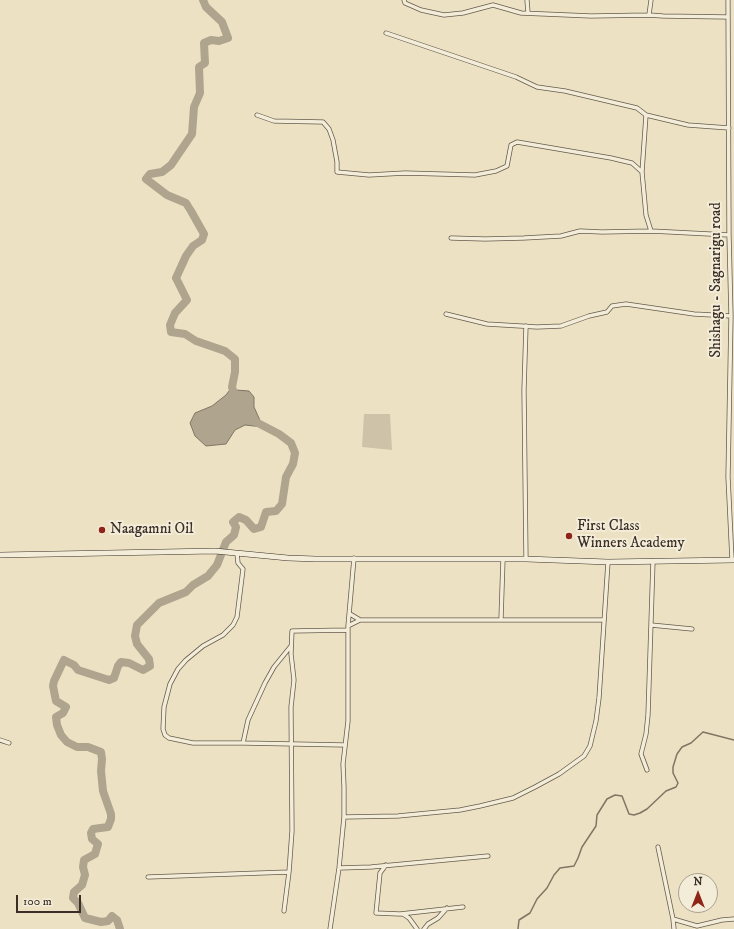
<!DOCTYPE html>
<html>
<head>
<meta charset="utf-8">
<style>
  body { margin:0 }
  #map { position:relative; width:734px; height:929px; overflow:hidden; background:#ece2c3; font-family:"IM FELL DW Pica",serif }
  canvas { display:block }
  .north { position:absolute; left:678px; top:873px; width:40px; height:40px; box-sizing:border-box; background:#f3ecd8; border:1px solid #a9a091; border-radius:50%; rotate:0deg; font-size:11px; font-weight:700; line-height:16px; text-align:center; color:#3a2e26 }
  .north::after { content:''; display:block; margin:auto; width:14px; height:18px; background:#8f2418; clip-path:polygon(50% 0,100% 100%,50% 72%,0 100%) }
  .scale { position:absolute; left:16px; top:895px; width:65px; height:18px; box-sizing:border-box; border:2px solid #3a2e26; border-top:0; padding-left:5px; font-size:12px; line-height:14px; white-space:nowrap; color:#3a2e26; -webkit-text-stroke:3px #f3ecd8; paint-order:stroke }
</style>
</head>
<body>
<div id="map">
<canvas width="734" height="929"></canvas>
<div class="north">N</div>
<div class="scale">100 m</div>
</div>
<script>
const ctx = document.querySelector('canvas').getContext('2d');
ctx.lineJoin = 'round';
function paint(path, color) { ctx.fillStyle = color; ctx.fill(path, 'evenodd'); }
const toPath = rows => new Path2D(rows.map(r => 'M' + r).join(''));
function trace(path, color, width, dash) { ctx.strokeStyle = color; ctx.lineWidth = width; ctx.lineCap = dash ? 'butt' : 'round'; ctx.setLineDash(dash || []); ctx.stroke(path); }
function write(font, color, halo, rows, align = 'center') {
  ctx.font = font + ' "IM FELL DW Pica",serif'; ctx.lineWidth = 4; ctx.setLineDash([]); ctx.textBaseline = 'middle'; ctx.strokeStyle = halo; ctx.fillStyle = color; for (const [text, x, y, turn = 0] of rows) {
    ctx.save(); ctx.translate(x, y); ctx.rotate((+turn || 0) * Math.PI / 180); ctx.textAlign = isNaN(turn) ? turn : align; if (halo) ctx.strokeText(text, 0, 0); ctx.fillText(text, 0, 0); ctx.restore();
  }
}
paint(toPath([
  [364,414,390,414,392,450,362,447]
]), '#cec3a8');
const water = toPath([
  [232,387,236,390,249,391,254,397,254,407,263,427,245,425,235,430,226,444,206,446,195,436,190,423,195,413,212,406,226,395,232,387]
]);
paint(water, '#afa58e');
trace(water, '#807564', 1);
trace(toPath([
  [518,929,519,920,530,913,537,899,547,888,554,875,560,868,574,866,578,858,582,847,596,826,597,815,607,799,615,795,622,796,629,814,634,815,640,813,647,809,666,791,676,787,678,783,673,773,673,767,677,754,682,747,691,743,703,732,734,740]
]), '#807564', 1.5);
trace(toPath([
  [203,0,206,7,222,22,228,38,219,41,211,40,204,43,205,63,199,67,200,93,194,107,192,134,171,165,162,172,150,174,146,179,167,195,186,203,191,211,204,234,202,240,193,246,186,256,176,278,187,300,175,313,170,325,171,332,185,334,196,341,225,351,235,359,235,372,232,387,235,397],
  [120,929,117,920,112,916,108,921,101,922,85,918,78,903,73,898,74,892,82,885,85,875,83,867,84,860,95,854,98,844,92,839,91,833,93,829,108,827,111,819,111,814,103,791,101,771,102,759,101,752,88,747,77,747,67,742,61,735,57,725,56,717,63,713,66,707,56,701,53,686,54,681,64,660,74,665,78,670,109,680,114,678,118,666,121,662,129,663,143,670,150,666,149,659,137,644,135,636,137,625,159,603,186,592,193,585,208,576,217,565,226,542,234,535,236,527,233,522,239,517,246,520,254,529,261,527,266,512,276,511,282,504,286,477,293,464,295,453,291,443,279,434,254,421]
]), '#afa58e', 8);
const minor = toPath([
  [404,0,405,3,421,10,444,15,463,13,493,5,521,13,591,16,649,15,663,16,728,17],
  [527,0,528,13],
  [728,0,729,235,731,316,728,477,732,560],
  [649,15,651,0],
  [386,33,516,77,537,87,565,91,637,108,646,115,642,172],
  [257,115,274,121,323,122,329,129,333,140,337,162,337,172,369,175,405,173,475,175,496,171,507,166,511,145,517,142,611,158,632,163,642,172,646,215,651,231],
  [646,115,688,125,729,128],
  [451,238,485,239,524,238,561,236,580,231,602,232,651,231,729,235],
  [446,314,487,324,537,327,561,326,589,316,607,312,612,306,626,304,694,314,731,316],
  [526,326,524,390,526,559],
  [237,553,238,563,243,569,237,617,233,625,223,635,203,646,186,660,178,669,170,684,164,707,163,729,165,735,169,738,193,743,243,743,248,720,265,683,274,667,291,646],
  [350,614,360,620],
  [501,619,503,559],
  [651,625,692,629],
  [348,626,360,620,604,620],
  [0,740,9,743],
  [243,743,345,745],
  [647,770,641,754,646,734,648,715,653,561],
  [344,817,398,816,460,810,480,806,513,798,535,787,559,774,584,756,590,746,596,721,599,698,608,562],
  [658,847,673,919,674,929],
  [386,865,380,873,376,913,400,914,463,907],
  [339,868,371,867,488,856],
  [148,877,289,872,292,831,291,707,294,680,291,654,292,631,348,630],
  [284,911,289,872],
  [403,914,409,918,417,929],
  [673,919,697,926,722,920,734,919],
  [330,929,339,868,344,817,344,787,343,764,348,721,348,626,354,558],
  [424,929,428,924,438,918,447,908]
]);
const secondary = toPath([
  [0,555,215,551,288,558,316,559,526,559,608,562,734,560]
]);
trace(minor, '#665b4d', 5);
trace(secondary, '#3a2e26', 6);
trace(minor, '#f3ecd8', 3.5);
trace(secondary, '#f3ecd8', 5);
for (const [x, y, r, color] of [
  [102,530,4,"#8f2418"],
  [569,536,4,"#8f2418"]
]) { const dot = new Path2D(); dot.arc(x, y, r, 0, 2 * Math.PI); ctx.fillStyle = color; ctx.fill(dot); trace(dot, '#f3ecd8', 1.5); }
write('15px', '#3a2e26', '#f3ecd8', [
  ["Shishagu - Sagnarigu road",717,280,-90]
]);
write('15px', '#3a2e26', '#f3ecd8', [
  ["First Class",577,527],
  ["Winners Academy",577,544],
  ["Naagamni Oil",110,530]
], 'left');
</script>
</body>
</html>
